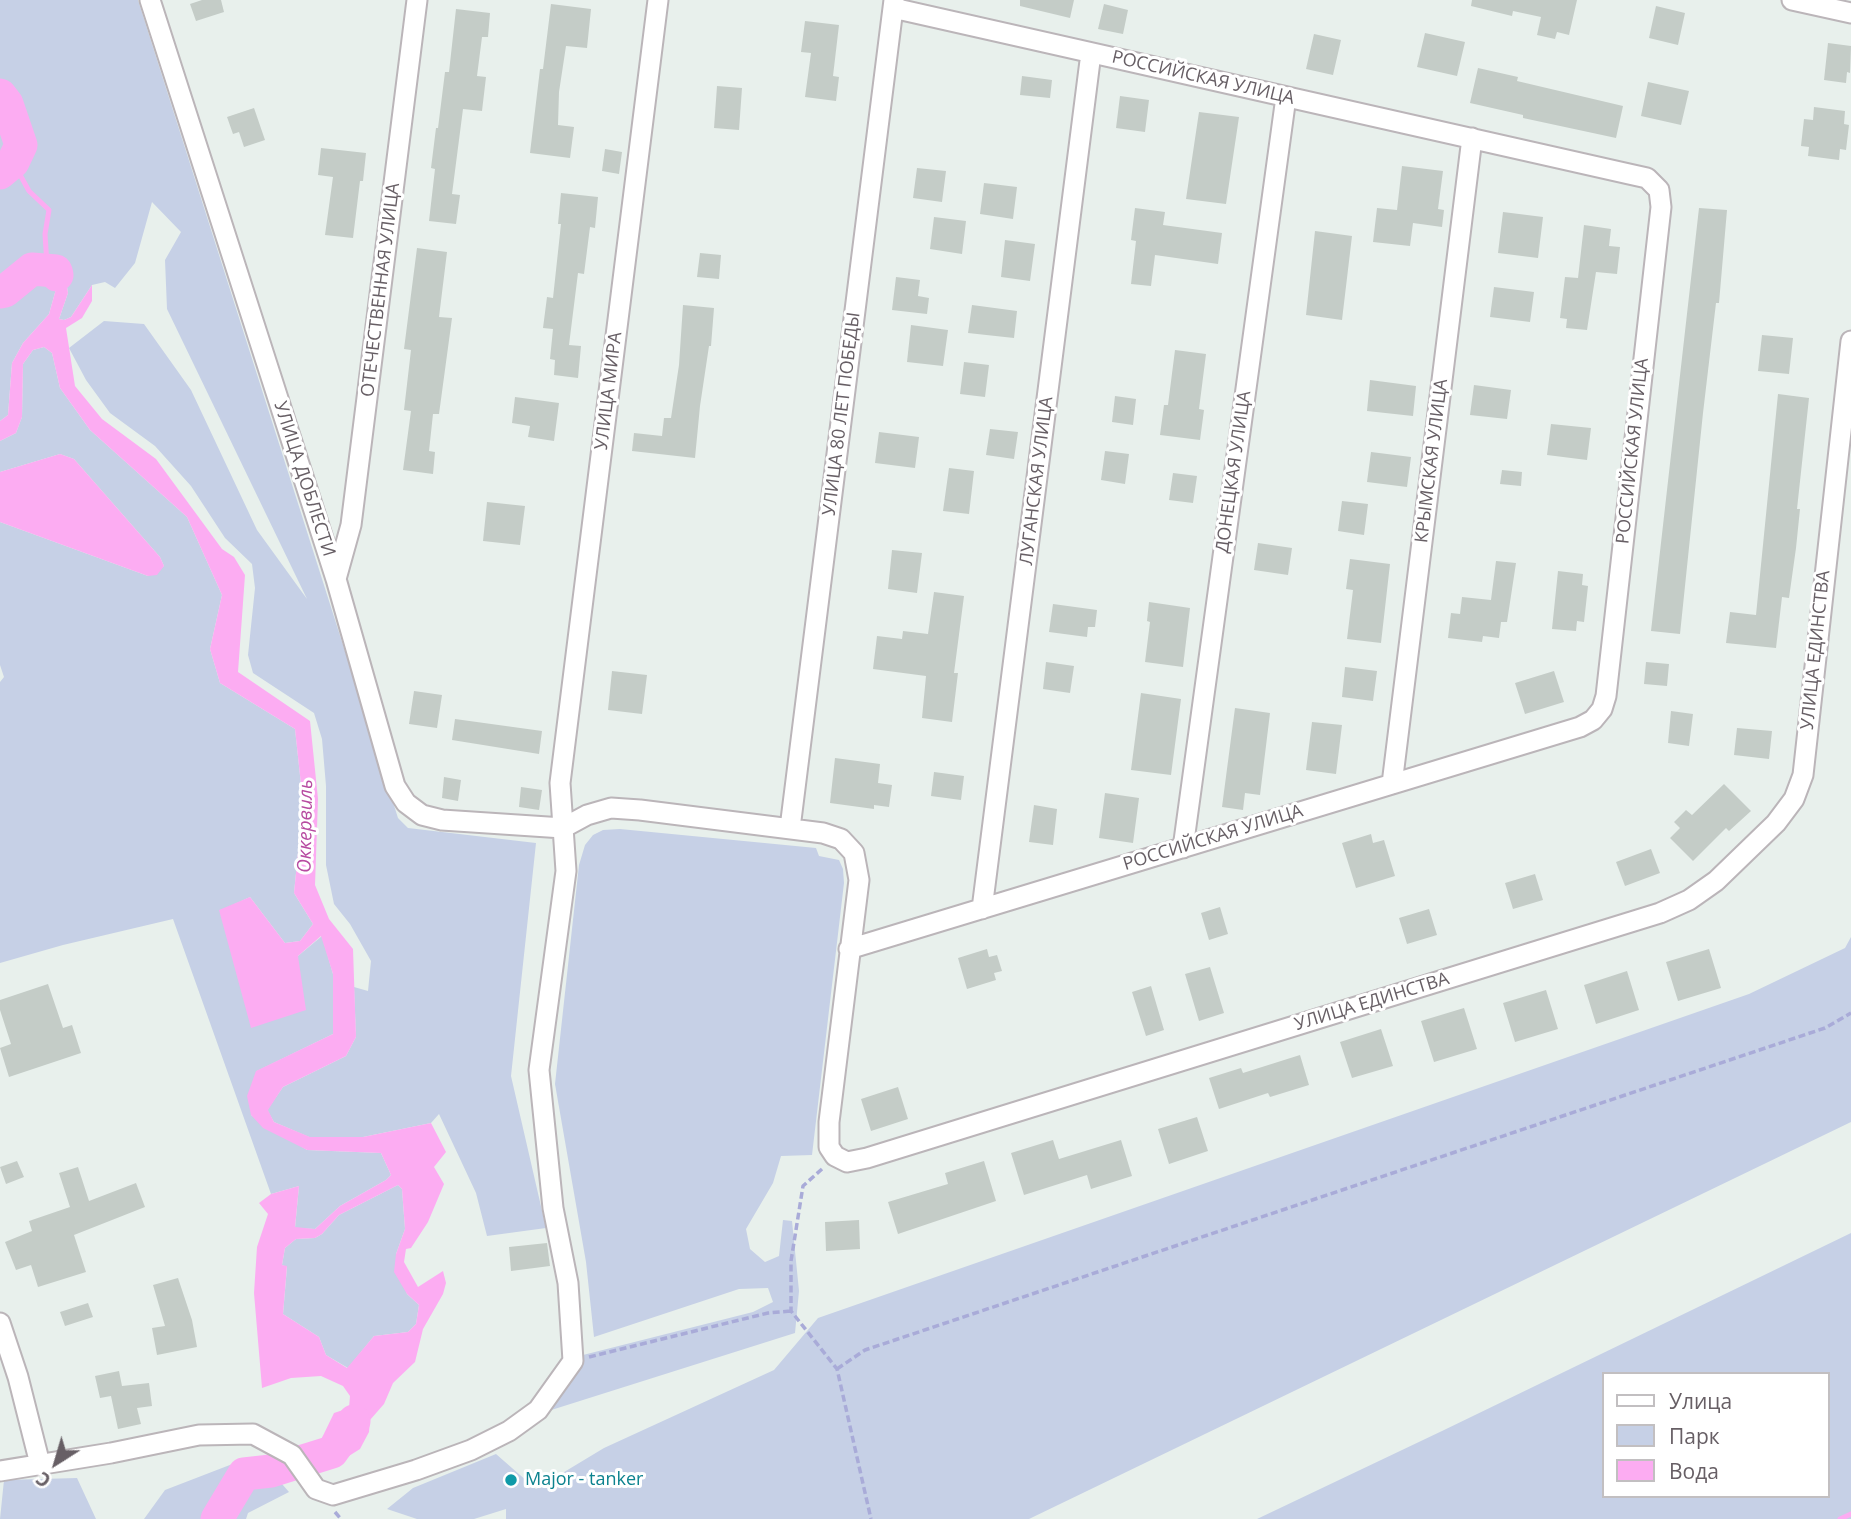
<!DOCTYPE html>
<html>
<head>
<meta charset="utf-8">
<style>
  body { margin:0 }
  #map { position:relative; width:1851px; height:1519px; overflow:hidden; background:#e8f0ec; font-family:"Open Sans",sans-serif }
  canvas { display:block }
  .legend { position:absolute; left:1602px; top:1372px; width:228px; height:126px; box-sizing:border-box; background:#fff; border:2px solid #c2bfc1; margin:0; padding:9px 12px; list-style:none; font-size:21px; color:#675f65 }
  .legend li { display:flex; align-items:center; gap:14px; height:35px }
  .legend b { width:35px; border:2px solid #c2bfc1 }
  .north { position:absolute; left:21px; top:1428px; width:70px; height:70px; -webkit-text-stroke:5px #fff; paint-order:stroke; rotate:217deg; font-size:19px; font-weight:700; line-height:28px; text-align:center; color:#675f65 }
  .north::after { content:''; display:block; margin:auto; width:24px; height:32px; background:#675f65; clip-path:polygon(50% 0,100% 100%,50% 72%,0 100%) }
</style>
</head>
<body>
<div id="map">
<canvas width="1851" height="1519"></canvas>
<ul class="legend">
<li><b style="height:9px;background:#fff"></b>Улица</li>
<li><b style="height:19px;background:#c6d0e6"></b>Парк</li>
<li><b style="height:19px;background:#fcacf2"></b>Вода</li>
</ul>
<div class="north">С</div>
</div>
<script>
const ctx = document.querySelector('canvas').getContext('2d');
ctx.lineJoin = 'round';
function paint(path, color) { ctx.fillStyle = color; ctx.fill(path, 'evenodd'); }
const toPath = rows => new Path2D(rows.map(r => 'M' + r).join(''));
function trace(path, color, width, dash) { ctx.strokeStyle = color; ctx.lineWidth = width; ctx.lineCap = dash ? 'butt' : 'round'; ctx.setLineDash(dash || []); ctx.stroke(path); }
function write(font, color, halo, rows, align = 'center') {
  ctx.font = font + ' "Open Sans",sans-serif'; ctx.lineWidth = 6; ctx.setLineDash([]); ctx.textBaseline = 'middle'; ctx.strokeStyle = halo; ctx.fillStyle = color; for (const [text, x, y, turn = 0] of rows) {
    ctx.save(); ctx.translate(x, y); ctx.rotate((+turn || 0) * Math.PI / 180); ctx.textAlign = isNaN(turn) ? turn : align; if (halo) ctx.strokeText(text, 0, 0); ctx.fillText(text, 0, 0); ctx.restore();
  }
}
paint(toPath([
  [0,0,138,0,398,818,408,828,536,843,511,1076,546,1228,487,1236,476,1193,439,1114,431,1123,363,1137,309,1137,274,1122,267,1110,283,1087,346,1056,356,1037,354,987,368,991,371,961,350,924,334,904,326,865,326,786,322,739,314,713,253,673,248,655,255,588,252,564,225,538,191,486,155,446,110,413,86,380,69,348,104,321,144,324,191,390,257,530,307,599,167,309,165,260,181,232,152,202,135,263,115,288,105,282,92,285,71,317,64,320,59,319,68,293,64,269,30,280,51,281,56,289,49,314,23,343,12,363,8,415,0,421],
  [44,347,52,353,60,388,90,430,187,517,222,595,210,649,220,683,295,729,303,803,294,893,313,924,300,941,285,943,250,897,220,911,298,956,322,936,333,974,333,1034,257,1071,251,1115,307,1150,381,1153,391,1175,386,1180,340,1206,315,1229,295,1228,299,1186,271,1194,173,919,63,945,0,963,0,682,4,677,0,665,0,522,148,576,164,566,160,557,74,459,60,454,0,472,0,441,16,433,22,417,23,364,33,350],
  [620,829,816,848,819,856,839,860,843,869,844,883,812,1155,781,1156,773,1183,746,1229,750,1249,765,1262,779,1256,783,1220,792,1221,799,1291,795,1333,545,1412,563,1391,583,1355,753,1312,773,1302,768,1288,739,1289,594,1337,586,1262,555,1084,579,865,585,845,593,835,603,830],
  [1851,937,1851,1122,1029,1519,506,1519,506,1509,474,1519,417,1519,387,1509,413,1488,496,1454,536,1489,604,1448,774,1370,818,1318,1749,994,1845,948],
  [398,1185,402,1189,405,1229,396,1254,407,1294,419,1305,416,1324,408,1332,374,1336,348,1368,326,1355,319,1337,283,1314,287,1267,282,1265,285,1248,296,1239,315,1238,322,1234,339,1215],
  [1851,1233,1851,1519,1257,1519,1442,1431],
  [1604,1374,1828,1374,1828,1496,1604,1496],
  [235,1463,268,1468,289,1492,248,1513,246,1519,144,1519,165,1490],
  [77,1478,96,1519,0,1519,4,1480]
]), '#c6d0e6');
paint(toPath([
  [30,260,57,261,64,269,68,293,59,319,64,320,71,317,92,285,92,301,82,318,66,328,75,386,102,419,156,459,222,549,234,557,245,575,238,672,310,721,318,799,315,885,329,919,353,949,356,1037,346,1056,283,1087,268,1110,274,1122,310,1137,363,1137,431,1123,446,1152,434,1167,444,1184,428,1222,411,1248,406,1249,404,1262,418,1287,443,1271,446,1283,443,1294,423,1329,415,1362,393,1383,384,1404,370,1420,369,1432,360,1449,333,1466,319,1444,334,1413,349,1408,350,1396,343,1386,321,1376,291,1378,262,1388,254,1293,257,1247,268,1214,259,1203,271,1194,299,1186,295,1227,315,1229,340,1206,386,1180,391,1175,381,1153,307,1150,263,1128,251,1115,247,1096,256,1071,333,1034,333,974,321,936,298,956,306,1010,251,1028,219,910,250,897,285,943,300,941,313,924,294,893,303,803,295,729,220,683,210,649,222,595,187,517,90,430,60,388,52,353,44,347,33,350,23,364,22,417,16,433,0,441,0,421,8,415,12,363,23,343,49,314,56,289,50,281,30,280,22,287,17,279],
  [398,1185,402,1189,405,1229,396,1254,394,1272,407,1294,419,1305,416,1324,408,1332,374,1336,347,1368,326,1355,319,1337,283,1314,287,1266,282,1265,285,1248,296,1239,315,1238,322,1234,339,1215],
  [60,454,74,459,160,557,164,566,157,575,148,576,0,522,0,472]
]), '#fcacf2');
trace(toPath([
  [13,162,29,191,49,210,45,234,47,265],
  [1840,1519,1851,1514]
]), '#fcacf2', 5);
trace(toPath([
  [0,95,7,104,21,145,13,162,0,173],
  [0,292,5,291,32,269,56,271,57,275],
  [217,1519,244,1474,271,1471,332,1452,354,1421]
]), '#fcacf2', 33);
paint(toPath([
  [202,0,221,0,224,12,196,21,190,4],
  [1020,0,1074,0,1070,18,1020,6],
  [1472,0,1577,0,1569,35,1557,32,1555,39,1537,35,1541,17,1513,11,1512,16,1471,6],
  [551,4,591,9,587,48,566,46,559,92,558,125,574,127,570,158,530,153,540,69,543,69],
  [1104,4,1128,10,1123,34,1098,29],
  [1656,6,1685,13,1678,45,1649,38],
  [456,9,490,13,488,37,482,37,477,76,486,77,482,111,463,109,452,194,460,195,456,224,429,221,435,169,431,168,436,128,438,128,445,72,449,72],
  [805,21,839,25,833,76,839,77,836,101,805,97,811,53,801,52],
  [1425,33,1465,42,1457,76,1417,67],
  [1314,34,1341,40,1333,75,1306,69],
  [1828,43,1851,46,1850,73,1847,72,1846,83,1824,80],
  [1478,68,1518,77,1517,81,1623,106,1616,138,1523,118,1523,115,1470,103],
  [1022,76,1052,80,1050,98,1020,95],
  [1648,82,1689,91,1681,125,1641,116],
  [717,86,742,88,739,130,714,128],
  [1120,96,1149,100,1145,132,1116,128],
  [1814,107,1845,111,1844,124,1849,125,1846,150,1840,149,1839,160,1808,156,1809,147,1801,146,1804,119,1813,120],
  [254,108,265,140,244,147,239,132,233,134,227,117],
  [1199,112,1239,117,1226,204,1186,199],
  [321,148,366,153,363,181,360,181,353,238,325,235,333,177,318,175],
  [605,149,622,152,619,174,602,171],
  [1402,166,1443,171,1438,209,1444,210,1442,227,1413,223,1410,246,1373,242,1377,208,1397,210],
  [917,168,946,171,942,202,913,198],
  [984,183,1017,187,1013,219,980,214],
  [561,193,598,197,595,228,590,227,584,274,578,273,569,345,581,346,578,378,554,375,555,360,550,359,553,329,543,328,547,297,553,298,561,224,558,224],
  [1135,208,1165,212,1163,225,1222,233,1218,264,1155,255,1151,286,1131,284,1136,241,1131,240],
  [1699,208,1727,210,1719,303,1716,303,1703,413,1680,634,1651,631],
  [1503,212,1543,217,1538,258,1498,253],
  [934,217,966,221,962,254,930,249],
  [1584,225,1611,229,1609,246,1620,247,1617,274,1596,272,1587,330,1566,328,1567,319,1560,318,1565,277,1578,278],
  [1315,231,1352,236,1342,320,1306,315],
  [1005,240,1035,244,1030,281,1001,277],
  [417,248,447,252,439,317,452,318,439,414,433,414,429,451,435,452,433,474,403,470,411,411,404,410,411,350,404,349],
  [700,253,721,255,719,279,697,277],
  [896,277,920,280,918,296,929,298,927,314,892,310],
  [1494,287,1534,292,1530,322,1490,317],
  [683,305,714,308,711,346,709,346,700,406,695,458,632,451,634,433,662,436,664,418,671,418,679,365],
  [972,305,1017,311,1014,338,968,333],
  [911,325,948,330,943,366,907,362],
  [1762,335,1793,338,1789,374,1758,371],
  [1175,350,1206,354,1199,409,1204,410,1200,440,1160,435,1164,405,1168,405],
  [964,362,989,365,985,397,960,394],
  [1370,380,1416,386,1413,416,1367,411],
  [1474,385,1511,390,1507,419,1470,415],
  [1778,394,1809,398,1797,509,1800,509,1796,548,1789,598,1782,597,1776,648,1726,643,1730,612,1756,615],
  [1115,396,1136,399,1133,425,1112,422],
  [515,397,559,403,554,441,528,437,530,426,512,423],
  [1551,424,1591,428,1587,460,1547,455],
  [990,429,1018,432,1014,459,986,455],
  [879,432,919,437,915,468,875,463],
  [1105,451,1129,454,1125,484,1101,480],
  [1371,452,1411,457,1407,487,1367,482],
  [949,468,974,471,969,514,943,511],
  [1502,470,1522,472,1521,486,1500,484],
  [1173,473,1197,476,1193,503,1169,500],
  [1342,501,1368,504,1364,535,1338,531],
  [487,502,525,506,520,545,483,541],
  [1258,543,1292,548,1288,575,1254,570],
  [892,550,922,553,917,593,888,589],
  [1350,559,1390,564,1381,643,1347,639,1353,590,1346,589],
  [1496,561,1516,563,1507,622,1501,622,1499,638,1483,636,1482,642,1448,638,1451,613,1460,614,1462,597,1491,600],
  [1558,571,1583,574,1582,585,1588,586,1584,622,1577,621,1576,631,1552,629],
  [934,592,964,596,954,673,958,673,952,722,922,718,926,676,873,669,877,636,902,639,903,631,928,634],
  [1149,602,1190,608,1183,667,1145,662,1150,622,1147,621],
  [1053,604,1097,610,1095,627,1088,627,1087,637,1049,632],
  [1046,662,1074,666,1070,693,1043,689],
  [1646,662,1669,664,1667,686,1644,684],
  [1345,667,1377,671,1373,701,1342,697],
  [612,671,647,675,642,714,608,710],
  [1554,671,1564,702,1525,714,1515,683],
  [414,691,442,695,437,728,409,724],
  [1141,693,1181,699,1171,775,1131,770],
  [1235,708,1270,713,1260,795,1245,793,1243,810,1222,807],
  [1671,711,1693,714,1689,746,1668,743],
  [455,719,542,731,539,754,452,740],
  [1312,722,1342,725,1336,774,1306,770],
  [1737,728,1772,731,1769,759,1734,755],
  [835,758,880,764,878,783,892,785,889,807,874,805,874,809,830,803],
  [934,772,964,776,961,800,931,796],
  [444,777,461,780,458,801,442,798],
  [1724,784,1751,811,1729,831,1726,828,1693,861,1670,838,1680,828,1674,822,1686,810,1692,815],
  [521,787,542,790,539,810,519,807],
  [1105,793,1139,798,1133,843,1099,838],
  [1034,805,1057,809,1053,845,1029,842],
  [1371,834,1373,843,1384,840,1395,876,1356,888,1342,843],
  [1651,849,1660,873,1625,886,1616,862],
  [1535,874,1543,900,1513,909,1505,883],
  [1220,907,1228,934,1209,940,1201,913],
  [1429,909,1437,935,1407,944,1399,918],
  [987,949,989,957,997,955,1002,971,994,973,996,980,967,989,958,958],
  [1709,949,1721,988,1678,1001,1666,962],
  [1210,967,1224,1013,1199,1021,1185,974],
  [1627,971,1639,1010,1596,1024,1584,985],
  [48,984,63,1028,72,1025,81,1053,9,1077,0,1048,11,1044,0,1010,0,1000],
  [1151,986,1164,1030,1146,1036,1132,992],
  [1546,990,1558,1029,1515,1042,1503,1003],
  [1464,1008,1477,1049,1434,1062,1421,1021],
  [1381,1029,1393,1066,1352,1078,1340,1042],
  [1300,1055,1309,1085,1270,1097,1268,1093,1219,1109,1209,1078,1241,1068,1243,1073],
  [898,1087,908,1119,871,1131,861,1099],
  [1197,1117,1208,1151,1169,1164,1158,1129],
  [1053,1140,1059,1159,1121,1140,1132,1176,1091,1189,1087,1175,1024,1195,1011,1153],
  [17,1161,24,1177,6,1184,0,1167],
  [984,1161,996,1201,898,1234,888,1202,948,1184,945,1173],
  [78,1167,89,1201,136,1183,145,1207,74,1235,86,1272,38,1287,31,1265,16,1270,5,1242,32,1231,29,1221,70,1207,59,1173],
  [859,1220,860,1249,826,1251,825,1222],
  [547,1243,550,1266,511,1271,509,1247],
  [178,1278,192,1320,197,1347,157,1355,152,1328,165,1326,153,1285],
  [88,1303,93,1317,65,1326,60,1312],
  [119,1371,122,1386,149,1383,152,1406,137,1408,141,1424,118,1429,111,1396,100,1398,95,1376]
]), '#c4ccc7');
const minor = toPath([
  [150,0,336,579,395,786,406,803,422,815,442,820,563,828,587,815,611,808,640,810,823,833,841,839,854,853,859,880,829,1122,829,1147,835,1156,847,1162,867,1158,1660,913,1689,900,1716,881,1776,823,1794,799,1803,775,1851,341],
  [1792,0,1851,13],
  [336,579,351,525,417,0],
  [1392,784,1472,138],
  [790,828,894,0],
  [1183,848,1286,97],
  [982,909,1091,53],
  [849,949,1580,727,1593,720,1602,709,1606,696,1661,207,1659,190,1647,178,1629,174,893,8],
  [0,1323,18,1377,40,1464],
  [0,1471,111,1453,199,1435,253,1434,292,1455,316,1489,333,1495,416,1470,471,1450,509,1431,538,1410,573,1361,568,1283,553,1208,539,1070,566,871,560,783,658,0]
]);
trace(minor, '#bbb5b9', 23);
trace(toPath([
  [822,1169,803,1186,791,1261,791,1311,837,1369,871,1519],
  [589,1357,768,1313,791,1311],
  [837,1369,865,1350,1825,1028,1851,1013],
  [335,1512,341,1519]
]), '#a9abd8', 3.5, [7, 3.5]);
trace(minor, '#fff', 19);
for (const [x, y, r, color] of [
  [511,1480,7,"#0f9aa8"]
]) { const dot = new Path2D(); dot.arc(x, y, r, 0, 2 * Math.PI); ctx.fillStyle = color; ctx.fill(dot); trace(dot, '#fff', 2.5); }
write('18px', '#675f65', '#fff', [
  ["РОССИЙСКАЯ УЛИЦА",1203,78,13],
  ["ОТЕЧЕСТВЕННАЯ УЛИЦА",381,290,-83],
  ["УЛИЦА МИРА",609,391,-83],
  ["УЛИЦА 80 ЛЕТ ПОБЕДЫ",842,414,-83],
  ["РОССИЙСКАЯ УЛИЦА",1633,451,-84],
  ["КРЫМСКАЯ УЛИЦА",1432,461,-83],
  ["ДОНЕЦКАЯ УЛИЦА",1234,472,-82],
  ["УЛИЦА ДОБЛЕСТИ",304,479,72],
  ["ЛУГАНСКАЯ УЛИЦА",1037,481,-83],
  ["УЛИЦА ЕДИНСТВА",1816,650,-84],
  ["РОССИЙСКАЯ УЛИЦА",1213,838,-17],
  ["УЛИЦА ЕДИНСТВА",1372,1002,-17]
]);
write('18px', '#0d838f', '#fff', [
  ["Major - tanker",525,1480]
], 'left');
write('italic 19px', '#b74ba1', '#fff', [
  ["Оккервиль",306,826,-89]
]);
</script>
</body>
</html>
